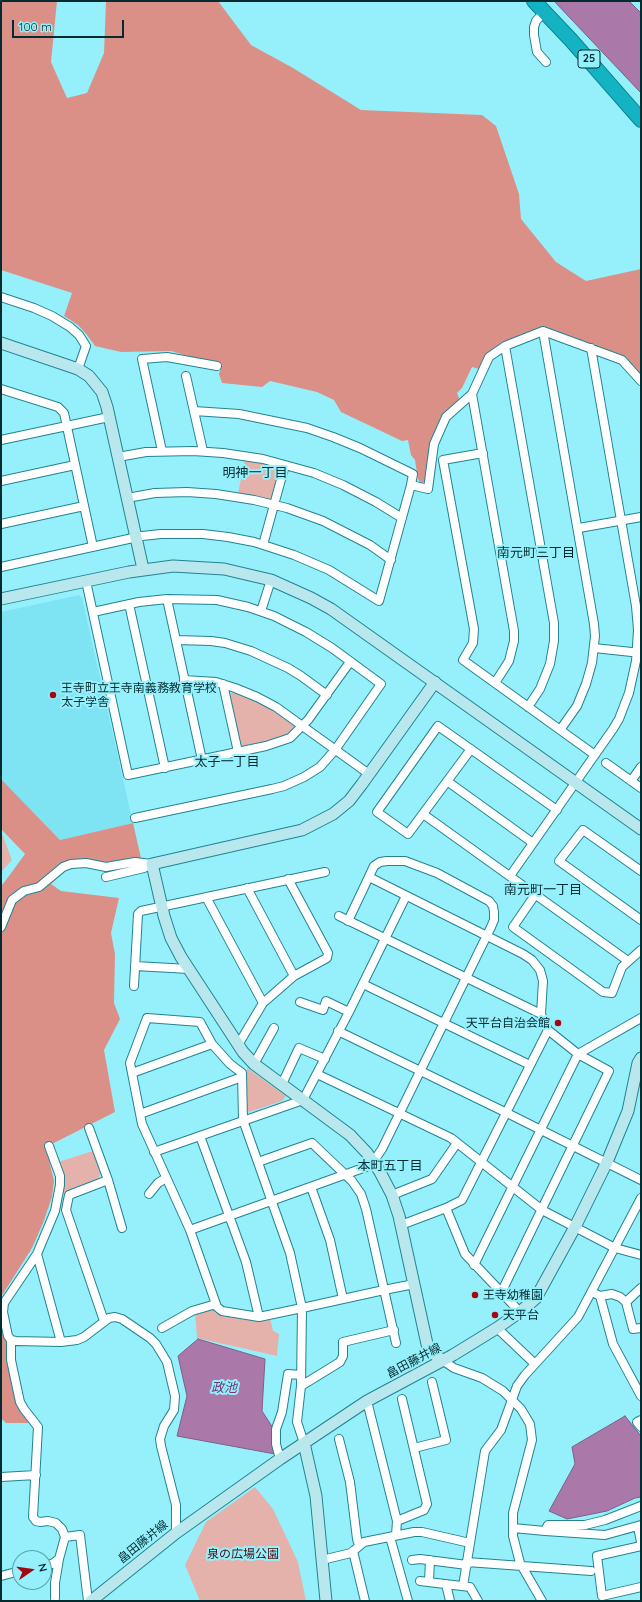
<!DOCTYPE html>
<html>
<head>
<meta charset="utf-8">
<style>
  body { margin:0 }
  #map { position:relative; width:642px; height:1602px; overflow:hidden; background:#96f0fc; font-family:Quicksand,sans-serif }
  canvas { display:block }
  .frame { position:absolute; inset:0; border:2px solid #032c31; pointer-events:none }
  .north { position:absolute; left:12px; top:1550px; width:40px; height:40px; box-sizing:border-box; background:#96f0fc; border:1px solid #5ba2ab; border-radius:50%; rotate:77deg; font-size:11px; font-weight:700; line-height:16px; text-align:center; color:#032c31 }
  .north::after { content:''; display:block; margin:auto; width:14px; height:18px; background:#a20711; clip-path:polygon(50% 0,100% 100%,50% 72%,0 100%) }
  .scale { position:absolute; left:12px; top:20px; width:112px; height:18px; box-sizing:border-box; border:2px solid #032c31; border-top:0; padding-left:5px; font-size:12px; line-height:14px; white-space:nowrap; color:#032c31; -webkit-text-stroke:3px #96f0fc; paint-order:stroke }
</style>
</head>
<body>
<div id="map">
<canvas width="642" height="1602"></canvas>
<div class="frame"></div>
<div class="north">N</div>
<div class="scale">100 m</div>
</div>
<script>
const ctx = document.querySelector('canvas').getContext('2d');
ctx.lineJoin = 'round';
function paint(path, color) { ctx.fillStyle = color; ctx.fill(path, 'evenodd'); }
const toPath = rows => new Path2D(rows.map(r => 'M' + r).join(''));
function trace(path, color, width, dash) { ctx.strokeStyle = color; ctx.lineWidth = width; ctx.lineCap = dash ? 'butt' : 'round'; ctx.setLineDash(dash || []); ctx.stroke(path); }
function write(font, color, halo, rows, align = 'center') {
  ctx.font = font + ' Quicksand,"Noto Sans JP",sans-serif'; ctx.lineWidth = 4; ctx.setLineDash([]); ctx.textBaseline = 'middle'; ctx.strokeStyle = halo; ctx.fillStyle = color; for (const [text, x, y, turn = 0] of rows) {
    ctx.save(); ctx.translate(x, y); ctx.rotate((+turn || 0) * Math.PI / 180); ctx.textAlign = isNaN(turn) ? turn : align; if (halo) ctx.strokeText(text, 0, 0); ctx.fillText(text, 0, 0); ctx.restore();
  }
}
paint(toPath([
  [79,595,82,598,133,823,60,840,1,779,1,612]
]), '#7ee4f3');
paint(toPath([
  [245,460,277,466,279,473,273,498,268,500,238,493],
  [235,691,248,696,271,709,294,725,294,731,283,737,244,748,239,744,229,695],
  [1,835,3,836,12,860,1,872],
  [247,1068,286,1096,282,1101,249,1112,244,1107],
  [93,1151,101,1172,98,1179,62,1195,58,1162],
  [212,1306,215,1313,256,1321,270,1318,273,1331,279,1334,277,1356,197,1338,195,1312],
  [255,1487,273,1509,298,1562,306,1601,200,1601,185,1565,206,1522]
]), '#e4b2ab');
paint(toPath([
  [1,1,57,1,51,62,67,98,87,93,104,53,106,1,218,1,251,45,293,68,361,110,482,115,496,126,519,194,521,219,556,262,586,281,641,269,641,376,623,356,543,326,502,343,486,354,479,369,472,367,462,388,457,393,460,401,441,418,425,481,421,484,418,479,415,460,411,455,408,440,402,441,341,412,334,400,317,392,270,381,262,387,222,383,219,374,222,364,194,358,171,351,121,352,95,346,87,335,78,325,64,316,72,293,1,270],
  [1,779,60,840,133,823,141,858,106,862,91,861,61,863,66,871,51,884,61,891,119,898,111,933,115,954,114,1003,120,1019,104,1050,115,1112,46,1147,54,1181,52,1197,43,1223,32,1248,1,1297,1,885,3,884,25,854,1,829],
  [1,1324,7,1341,6,1352,8,1365,17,1400,34,1423,6,1423,1,1418]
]), '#db9087');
const water = toPath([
  [554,1,629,1,641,13,641,93,554,1],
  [198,1339,265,1359,262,1411,273,1428,275,1454,177,1436,187,1396,178,1356,198,1339],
  [625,1416,641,1436,641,1497,635,1498,607,1511,567,1519,549,1511,575,1464,572,1447,625,1416]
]);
paint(water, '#ab78aa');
trace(water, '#796186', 1);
const street = toPath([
  [544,12,536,21,534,27,534,35,537,52,546,62],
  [1,297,34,308,52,316,70,327,79,335,86,346,78,369],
  [543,331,594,624,595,636,592,663,586,684,577,706,560,730],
  [505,346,554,623,554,641,550,664,540,689,528,707],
  [186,376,203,451],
  [1,389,58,407,64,413,93,547],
  [472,394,514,631,514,641,509,661,495,683],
  [1,440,109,417],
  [162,451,142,359,167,357,217,366],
  [483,453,443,460,474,629,473,643,463,660,595,755],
  [118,457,146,452,193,451,223,453,263,459,314,473,343,485,376,502,402,518],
  [1,481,75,465],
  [411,485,428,489,434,444,446,417,472,394,489,357,505,346,543,331,622,360,641,381],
  [127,498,155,493,187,492,216,494,254,500,287,508,323,521,370,545,391,560],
  [1,524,84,506],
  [579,528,641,517],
  [263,545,285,465],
  [1,567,142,536,161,534,203,534,228,537,254,542,294,555,329,570,379,601,411,485,413,474,360,448,333,437,307,428,239,414,194,411],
  [86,581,128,775,266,746,290,738,308,720,350,662],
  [167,599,202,760],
  [129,604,165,768],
  [261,611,271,580],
  [93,612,139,602,167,599,217,600,248,607,274,616,306,632,332,648,381,684,335,750,320,767,304,777,284,786,272,789,135,818],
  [176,640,211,641,225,643,251,651,288,668,301,676,327,695],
  [594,648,641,653],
  [184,680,216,682,235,688,257,697,276,707,369,774],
  [223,684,238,752],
  [471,749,408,834,377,812,438,726,557,810],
  [606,763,641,788],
  [447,781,533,843],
  [631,781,641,767],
  [423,814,628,961],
  [641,871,583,830,559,861,641,920],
  [510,876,613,729,619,719,629,693,636,661,638,630,636,606,591,348],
  [106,877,144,868,151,864],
  [369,877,523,954,532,960,540,970,543,981,541,1014,548,1030,578,1054,609,1071,501,1293],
  [247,888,294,976],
  [535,895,513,927,603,992,612,993,622,967,641,950],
  [206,897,263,1003],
  [339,916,541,1014],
  [1,927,12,900,24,891,39,887,63,867,71,864,86,863,106,867,135,862,152,864],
  [135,966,189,969],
  [363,984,530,1065],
  [134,986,138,914,141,911,325,872],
  [300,1002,323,1010,326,1001,349,1012],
  [338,1031,507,1113,641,1180],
  [238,1045,263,1003,294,976,327,958,328,953,288,879],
  [254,1064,274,1028],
  [132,1073,212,1044],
  [317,1074,451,1138,542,1210,615,1248,641,1255],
  [282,1084,299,1048,325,1059],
  [140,1114,242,1077],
  [89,1128,108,1180,122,1228],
  [200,1136,246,1262,259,1317],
  [49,1146,60,1176,60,1185,55,1211,37,1254,4,1303,3,1312,8,1336,11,1340,16,1341,61,1342,77,1340,84,1337,109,1318,115,1317,122,1319,150,1338,156,1344,167,1362,175,1396,174,1410,164,1426,160,1439,161,1446,176,1505,176,1533],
  [154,1152,303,1100,349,1012,406,896],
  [258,1162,312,1143,352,1181,361,1194,366,1209,396,1343],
  [311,1187,330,1240,343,1299],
  [149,1194,158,1183,166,1178],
  [392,1195,432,1179,457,1143],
  [446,1208,465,1254,520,1312],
  [401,1225,446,1208,462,1200,548,1030],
  [190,1230,366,1167,373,1162,382,1149,491,927,494,920,494,912,493,906,489,901,437,873,405,861,387,861,380,862,374,866,348,921],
  [37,1254,61,1342],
  [474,1265,578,1054,641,1018],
  [596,1294,600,1296,612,1294,620,1297,626,1302,633,1329,641,1328],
  [600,1296,613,1344,641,1396],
  [626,1302,641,1288],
  [104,1321,66,1210,69,1195,108,1180],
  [162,1328,192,1311,216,1304],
  [497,1328,535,1364],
  [11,1340,11,1360,20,1402,24,1409,38,1427,33,1517,36,1521,40,1522,48,1521,56,1523,62,1529,65,1537,59,1559,52,1564,44,1565],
  [442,1360,454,1368,482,1378,503,1391,521,1409,530,1424,532,1440,513,1513,513,1536,520,1563,542,1601],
  [301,1386,340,1362,343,1356,343,1342,394,1330],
  [367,1401,397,1521,396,1535],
  [641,1420,637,1422,641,1427],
  [339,1439,350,1482,357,1539,359,1545],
  [304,1443,297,1422,301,1386,302,1308,290,1253,243,1120,242,1073,230,1064,212,1044,200,1022,147,1018,130,1063,142,1124,190,1230,217,1307,222,1311,259,1317,302,1308,384,1290,414,1284],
  [414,1448,446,1440,432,1382],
  [280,1459,276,1444,276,1429,282,1412,288,1374,301,1375],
  [1,1477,36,1475],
  [397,1521,424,1510,427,1504,402,1399],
  [638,1527,641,1542],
  [513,1528,545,1531,548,1525,585,1525,605,1520,641,1506],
  [545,1531,605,1535,641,1525],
  [65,1537,80,1535,88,1601],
  [390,1537,408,1601],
  [641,1546,597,1556,602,1596,641,1587],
  [353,1551,365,1601],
  [322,1560,351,1553,364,1542,414,1532,422,1532,470,1543],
  [412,1560,420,1559,467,1565],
  [467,1562,591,1571],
  [1,1576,20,1571],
  [420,1581,470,1587,478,1601],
  [429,1582,430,1560],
  [446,1584,450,1601],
  [463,1586,485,1451,501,1430,517,1386,525,1375,578,1317,641,1198],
  [55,1598,55,1583,59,1559]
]);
const secondary = toPath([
  [1,343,78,369,89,376,102,392,107,407,143,569],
  [1,599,129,572,173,566,224,569,271,580,311,598,331,609,641,829],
  [435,682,362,784,349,801,333,814,302,830,152,864,164,916,171,938,181,957,243,1052,254,1064,350,1135,367,1153,380,1172,392,1195,399,1216,427,1344,431,1352,442,1360],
  [304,1443,316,1496,326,1601],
  [91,1601,176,1533,280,1459,367,1401,453,1355,497,1328,520,1312,536,1298,575,1227,607,1162,628,1111,638,1063,641,1058]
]);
const highway = toPath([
  [534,1,571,40,641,120]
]);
trace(street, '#218490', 10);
trace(secondary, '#218490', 13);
trace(highway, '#0e8491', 16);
trace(street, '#fff', 8);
trace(secondary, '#b8e8ed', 11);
trace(highway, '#14b3c4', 14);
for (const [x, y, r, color] of [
  [53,695,4,"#a20711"],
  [558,1023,4,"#a20711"],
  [475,1295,4,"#a20711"],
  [495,1315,4,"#a20711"]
]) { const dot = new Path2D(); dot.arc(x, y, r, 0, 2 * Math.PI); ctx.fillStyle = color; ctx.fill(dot); trace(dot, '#96f0fc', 1.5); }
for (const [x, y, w] of [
  [589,59,22]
]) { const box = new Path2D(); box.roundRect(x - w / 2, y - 9, w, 18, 3); ctx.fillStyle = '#96f0fc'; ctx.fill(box); trace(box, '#032c31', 1); }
write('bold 11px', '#032c31', null, [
  ["25",589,59]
]);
write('12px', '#032c31', '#96f0fc', [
  ["王寺町立王寺南義務教育学校",61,688],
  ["太子学舎",61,702],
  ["天平台自治会館",550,1023,"right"],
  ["王寺幼稚園",483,1295],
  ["天平台",503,1315]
], 'left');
write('12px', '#032c31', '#96f0fc', [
  ["畠田藤井線",414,1361,-28],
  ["畠田藤井線",143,1542,-39]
]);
write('12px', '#4f0c0b', '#96f0fc', [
  ["泉の広場公園",243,1554]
]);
write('13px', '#032c31', '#96f0fc', [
  ["明神一丁目",255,473],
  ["南元町三丁目",536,553],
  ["太子一丁目",227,762],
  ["南元町一丁目",543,890],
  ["本町五丁目",390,1166]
]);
write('italic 13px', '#723473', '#96f0fc', [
  ["政池",224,1388]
]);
</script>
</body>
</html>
